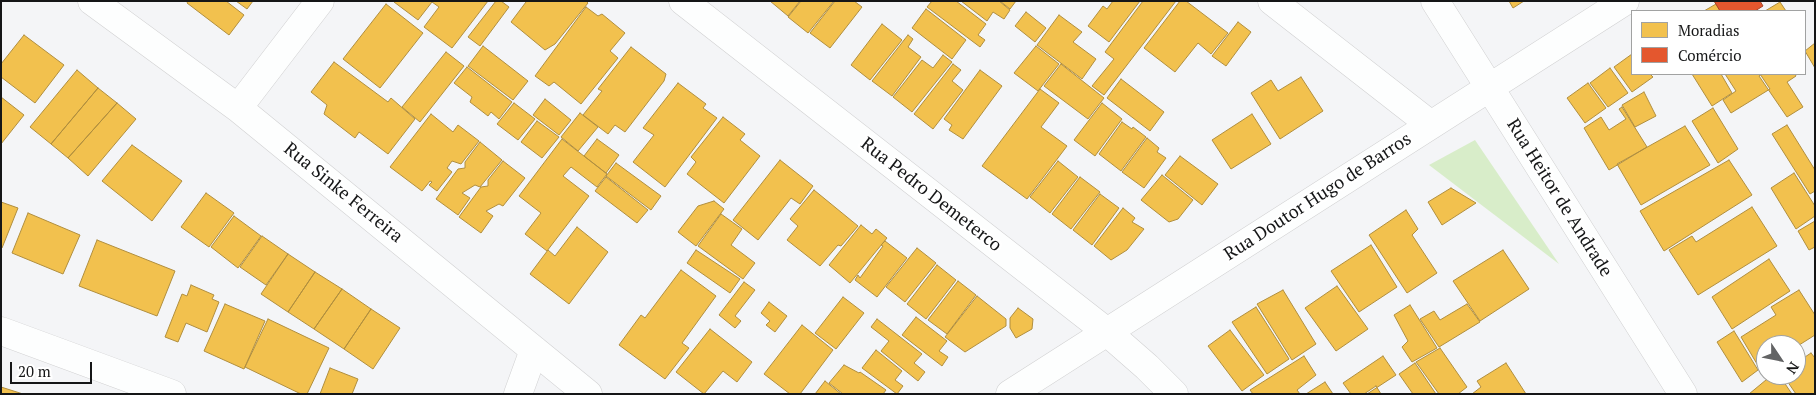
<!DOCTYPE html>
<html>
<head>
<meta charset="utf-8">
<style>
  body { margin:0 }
  #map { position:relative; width:1816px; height:395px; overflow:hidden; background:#f4f5f7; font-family:"PT Serif",serif }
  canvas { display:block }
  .frame { position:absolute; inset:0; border:2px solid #151617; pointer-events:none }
  .legend { position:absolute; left:1631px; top:10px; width:175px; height:65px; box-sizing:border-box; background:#fff; border:1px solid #a1a2a2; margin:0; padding:6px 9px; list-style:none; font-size:15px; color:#151617 }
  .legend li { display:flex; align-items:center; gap:10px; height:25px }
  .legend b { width:25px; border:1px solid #a1a2a2 }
  .north { position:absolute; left:1756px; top:335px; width:50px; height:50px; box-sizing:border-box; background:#fff; border:1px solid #a1a2a2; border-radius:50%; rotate:124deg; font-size:14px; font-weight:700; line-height:20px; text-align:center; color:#151617 }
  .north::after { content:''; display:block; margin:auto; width:18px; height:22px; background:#636465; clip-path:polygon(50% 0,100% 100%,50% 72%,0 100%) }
  .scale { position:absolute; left:10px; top:362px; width:82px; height:22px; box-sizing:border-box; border:2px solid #151617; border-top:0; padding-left:6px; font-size:15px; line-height:18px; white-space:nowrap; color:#151617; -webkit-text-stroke:4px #fff; paint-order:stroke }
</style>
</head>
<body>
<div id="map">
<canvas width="1816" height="395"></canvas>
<div class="frame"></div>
<ul class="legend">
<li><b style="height:14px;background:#f2c14e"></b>Moradias</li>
<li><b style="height:14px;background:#e4572e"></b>Comércio</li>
</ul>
<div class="north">N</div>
<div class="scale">20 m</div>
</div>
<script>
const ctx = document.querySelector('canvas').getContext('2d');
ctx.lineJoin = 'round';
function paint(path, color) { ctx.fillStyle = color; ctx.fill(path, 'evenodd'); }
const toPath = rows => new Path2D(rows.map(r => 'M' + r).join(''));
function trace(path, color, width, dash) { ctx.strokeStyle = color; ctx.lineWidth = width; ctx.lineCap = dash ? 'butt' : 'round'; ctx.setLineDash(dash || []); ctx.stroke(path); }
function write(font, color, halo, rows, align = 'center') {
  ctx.font = font + ' "PT Serif",serif'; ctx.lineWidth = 5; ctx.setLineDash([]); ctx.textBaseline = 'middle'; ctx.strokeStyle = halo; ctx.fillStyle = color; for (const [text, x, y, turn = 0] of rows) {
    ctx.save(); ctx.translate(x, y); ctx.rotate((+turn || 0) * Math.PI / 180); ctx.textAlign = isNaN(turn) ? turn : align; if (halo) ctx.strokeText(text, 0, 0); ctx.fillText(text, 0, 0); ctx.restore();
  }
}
paint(toPath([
  [1475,140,1559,264,1429,165]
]), '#d8edc9');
const homes = toPath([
  [188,1,226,1,244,15,229,35,187,3,188,1],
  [236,1,253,1,247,9,236,1],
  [395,1,488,1,452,48,424,27,439,7,432,2,418,20,394,2,395,1],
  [496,1,501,1,509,7,480,46,468,37,496,1],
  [525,1,586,1,588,3,555,44,545,50,511,22,526,2,525,1],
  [770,1,800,1,788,16,770,1],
  [801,1,834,1,808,33,788,17,801,1],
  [835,1,854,1,862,7,830,48,810,33,835,1],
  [932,1,956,1,986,24,978,35,985,40,980,47,927,7,932,1],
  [961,1,999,1,1010,10,1004,19,993,12,987,21,961,1],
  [1000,1,1016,1,1010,9,1000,1],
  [1113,1,1140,1,1109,42,1088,26,1103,6,1107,9,1113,1],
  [1143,1,1176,1,1104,95,1092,86,1114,59,1105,52,1143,1],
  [1180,1,1186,1,1228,33,1211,54,1198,43,1175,72,1144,48,1180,1],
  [1509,1,1524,1,1513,8,1509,1],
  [1780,2,1786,11,1765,11,1780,2],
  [386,4,423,33,380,88,343,59,386,4],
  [1716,4,1721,11,1704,11,1716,4],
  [586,7,598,16,602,14,625,33,610,51,618,58,581,104,554,82,549,86,535,76,586,7],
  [926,9,966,40,952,59,912,28,926,9],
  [1026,12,1046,28,1035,42,1015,26,1026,12],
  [1059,15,1082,32,1073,42,1096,59,1082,79,1037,45,1059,15],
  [1238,22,1251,32,1226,66,1212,56,1238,22],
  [882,24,902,40,870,80,851,65,882,24],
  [24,35,64,65,35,103,1,77,1,64,24,35],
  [908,35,913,39,908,47,921,57,892,96,872,81,908,35],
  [1815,43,1815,68,1805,51,1815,43],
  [483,46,528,81,513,100,468,66,483,46],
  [1036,46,1059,64,1038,91,1014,73,1036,46],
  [631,47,666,74,664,81,625,132,615,125,608,134,583,115,602,91,598,89,631,47],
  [446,52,464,66,420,122,402,107,446,52],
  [1632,54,1632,74,1650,74,1653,77,1632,92,1614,67,1632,54],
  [943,55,952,62,912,112,893,97,922,60,933,68,943,55],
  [334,62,388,102,391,98,415,119,388,154,359,132,355,138,324,114,327,105,311,92,334,62],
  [953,64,961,70,952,81,963,90,933,129,914,114,953,64],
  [1061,64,1104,98,1088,119,1044,86,1061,64],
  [467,67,512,102,499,119,491,112,488,116,470,102,472,97,454,83,467,67],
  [1610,68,1628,93,1608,107,1590,83,1610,68],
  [77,70,98,88,51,144,30,127,77,70],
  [980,70,1002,86,963,139,949,130,952,125,944,119,980,70],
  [1692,74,1721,74,1732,93,1712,106,1692,74],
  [1725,74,1760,74,1770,89,1731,113,1723,100,1736,91,1725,74],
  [1762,74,1795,74,1796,76,1787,82,1803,107,1787,117,1759,76,1762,74],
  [1301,77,1323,111,1280,139,1251,93,1271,80,1278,91,1301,77],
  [1121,79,1164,112,1150,131,1107,98,1121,79],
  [678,83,706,104,703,108,717,118,665,187,633,162,654,135,643,128,678,83],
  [1588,83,1606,108,1585,123,1567,98,1588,83],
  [98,88,117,103,68,158,51,144,98,88],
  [1040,89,1059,103,1041,127,1067,146,1027,199,982,166,1040,89],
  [1644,92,1656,116,1635,127,1622,105,1644,92],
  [1,97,24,115,1,144,1,97],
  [545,99,571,120,559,135,533,115,545,99],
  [117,103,136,119,88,176,68,158,117,103],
  [514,103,535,119,518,140,497,124,514,103],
  [1102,103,1122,119,1095,156,1074,140,1102,103],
  [1622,107,1647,147,1609,170,1584,128,1601,117,1609,130,1626,119,1619,109,1622,107],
  [1713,108,1738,149,1718,163,1692,121,1713,108],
  [580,113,598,127,578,151,561,137,580,113],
  [431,114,453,132,458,125,479,141,461,164,452,161,447,168,452,172,437,191,429,185,432,182,430,181,422,191,390,167,431,114],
  [1252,114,1271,144,1231,169,1212,140,1252,114],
  [723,117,745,134,740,140,760,156,724,203,687,174,696,162,691,157,723,117],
  [537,121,559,137,542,158,521,142,537,121],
  [1122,122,1132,129,1133,127,1146,137,1121,171,1099,154,1122,122],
  [1787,125,1815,170,1815,191,1810,194,1772,134,1787,125],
  [1685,126,1710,165,1641,205,1617,164,1685,126],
  [1147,138,1159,148,1157,152,1166,158,1144,188,1122,172,1147,138],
  [562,139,607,174,597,187,571,167,563,176,589,196,547,251,525,234,541,213,519,196,562,139],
  [597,139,619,155,606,173,584,156,597,139],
  [480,142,502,160,480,187,475,185,462,193,470,198,458,215,436,199,458,169,465,168,465,162,480,142],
  [132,145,182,181,152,221,102,181,132,145],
  [1180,156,1218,184,1202,205,1165,175,1180,156],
  [780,160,813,186,800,204,791,198,758,240,733,220,780,160],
  [1729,160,1752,195,1664,251,1640,211,1729,160],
  [503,161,525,178,503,206,499,204,486,211,493,216,481,233,459,217,481,187,488,186,488,180,503,161],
  [1058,161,1078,177,1050,213,1030,197,1058,161],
  [616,163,661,196,651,210,606,176,616,163],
  [1794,173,1815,206,1815,216,1796,229,1771,188,1794,173],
  [1162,175,1193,200,1178,219,1169,222,1141,200,1162,175],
  [606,177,648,210,637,223,595,191,606,177],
  [1080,177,1100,192,1071,229,1052,214,1080,177],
  [1451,188,1476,203,1442,225,1428,202,1451,188],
  [814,190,858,226,841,246,838,245,820,266,787,240,798,226,790,219,814,190],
  [206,193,234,213,209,247,181,227,206,193],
  [1100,194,1119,208,1092,245,1073,230,1100,194],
  [714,201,724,209,696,246,678,232,698,206,714,201],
  [1,202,18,208,2,248,1,248,1,202],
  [1752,207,1777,246,1698,295,1669,250,1692,236,1696,242,1752,207],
  [1123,208,1135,218,1132,222,1144,229,1127,250,1111,260,1094,246,1123,208],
  [1406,210,1418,229,1412,235,1437,273,1407,293,1369,235,1406,210],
  [28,213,80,235,63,274,12,253,28,213],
  [721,214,742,229,731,245,755,263,743,279,698,246,721,214],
  [234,216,261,236,238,268,211,247,234,216],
  [1815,221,1815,247,1809,250,1798,231,1815,221],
  [861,225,872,234,876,229,887,238,850,283,829,265,861,225],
  [577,227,608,252,569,304,530,274,548,250,555,256,577,227],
  [262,236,288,254,266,285,240,267,262,236],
  [97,240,175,271,157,316,79,286,97,240],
  [885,241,907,258,877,297,855,280,858,275,860,278,883,246,881,245,885,241],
  [1371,245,1397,287,1359,312,1331,271,1371,245],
  [917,248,936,263,905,302,886,287,917,248],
  [696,250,740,279,730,293,687,263,696,250],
  [1503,250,1529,289,1480,321,1453,281,1503,250],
  [288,254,315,272,288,312,261,294,288,254],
  [1769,259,1790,291,1732,329,1712,297,1769,259],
  [937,265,956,280,926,319,907,304,937,265],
  [681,270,716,296,682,343,689,348,665,379,619,345,641,315,645,318,681,270],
  [315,272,342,289,314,329,288,312,315,272],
  [958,281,976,295,947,334,928,320,958,281],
  [744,282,755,290,735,316,741,321,735,328,719,315,744,282],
  [191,285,214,295,212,299,219,302,207,332,186,323,178,342,165,337,182,294,187,296,191,285],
  [1337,286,1368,329,1336,351,1305,308,1337,286],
  [342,289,371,309,344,349,314,329,342,289],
  [1283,290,1316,344,1292,360,1257,304,1283,290],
  [1799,290,1815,315,1815,335,1796,347,1796,345,1766,345,1766,365,1760,369,1741,337,1776,315,1771,307,1799,290],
  [977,296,1006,319,1006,326,965,352,945,337,977,296],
  [843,297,864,313,836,349,815,333,843,297],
  [769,302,787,316,775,332,766,325,770,321,761,313,769,302],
  [225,304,265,321,244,369,204,351,225,304],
  [1467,304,1480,322,1439,347,1420,319,1434,311,1440,320,1467,304],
  [1410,305,1437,348,1412,362,1402,347,1408,341,1394,315,1410,305],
  [1256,307,1289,359,1267,374,1232,322,1256,307],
  [1018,308,1033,319,1032,329,1016,338,1010,328,1010,318,1018,308],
  [371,309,400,328,373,369,344,349,371,309],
  [916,317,947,341,939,351,948,357,942,366,902,335,916,317],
  [268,319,329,348,307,394,301,394,245,367,268,319],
  [877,319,922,354,914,363,925,372,918,381,881,351,889,341,871,327,877,319],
  [802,325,833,350,800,394,790,394,764,374,802,325],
  [710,329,752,362,737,382,723,371,704,394,676,372,710,329],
  [1230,330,1264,375,1242,391,1208,346,1230,330],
  [1734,331,1758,370,1742,382,1717,342,1734,331],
  [1440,348,1467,387,1458,394,1439,394,1416,362,1440,348],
  [876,350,902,371,895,380,903,386,897,394,862,368,876,350],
  [1811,353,1815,358,1815,394,1796,394,1783,375,1796,375,1796,363,1811,353],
  [1304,356,1316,375,1297,390,1300,394,1253,394,1250,390,1304,356],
  [1383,356,1396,375,1367,394,1351,394,1343,383,1383,356],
  [1415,363,1436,394,1413,394,1399,374,1415,363],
  [1506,363,1526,394,1472,394,1481,387,1477,381,1506,363],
  [844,365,859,373,860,372,886,390,883,394,843,394,829,383,844,365],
  [330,368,358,379,352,394,320,394,330,368],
  [1772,375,1779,375,1792,394,1749,394,1772,375],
  [825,381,841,394,815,394,825,381],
  [1325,382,1333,394,1306,394,1325,382],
  [1376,386,1381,394,1364,394,1376,386],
  [1,387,23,394,1,394,1,387]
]);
paint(homes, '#f2c14e');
trace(homes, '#b08e3e', 1);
const shops = toPath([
  [1714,1,1760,1,1763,6,1755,11,1720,11,1714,1]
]);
paint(shops, '#e4572e');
trace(shops, '#a64427', 1);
const minor = toPath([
  [92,1,238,108,588,394],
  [683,1,1107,332,1147,367,1174,394],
  [1272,1,1431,125],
  [1435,1,1683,394],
  [238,108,320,1],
  [1,331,172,394],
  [518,394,534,350],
  [1010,394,1625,1]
]);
trace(minor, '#d0d0d1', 29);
trace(minor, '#fdfefe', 28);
write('18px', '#151617', '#fff', [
  ["Rua Sinke Ferreira",343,193,39],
  ["Rua Pedro Demeterco",931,195,38],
  ["Rua Doutor Hugo de Barros",1318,197,-33],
  ["Rua Heitor de Andrade",1559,198,58]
]);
</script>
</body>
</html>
